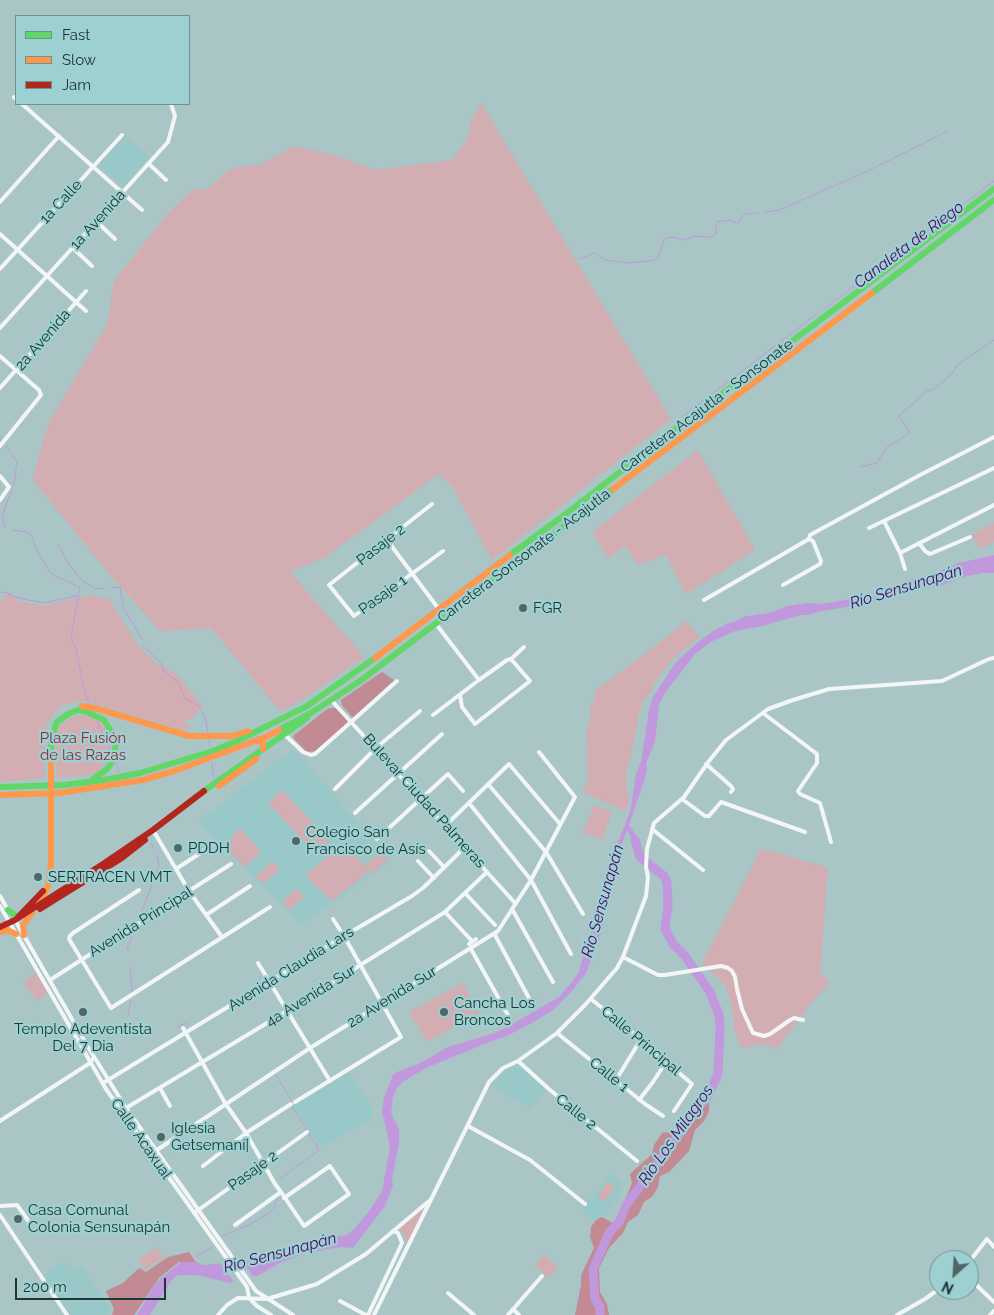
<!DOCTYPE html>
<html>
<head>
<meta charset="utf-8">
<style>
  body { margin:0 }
  #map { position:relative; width:994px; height:1315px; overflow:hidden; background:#a9c5c5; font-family:Raleway,sans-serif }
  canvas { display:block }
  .legend { position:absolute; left:15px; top:15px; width:175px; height:90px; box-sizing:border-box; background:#9dd1d1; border:1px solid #6b9393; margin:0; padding:6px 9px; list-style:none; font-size:15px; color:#203535 }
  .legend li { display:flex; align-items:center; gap:10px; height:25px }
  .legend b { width:25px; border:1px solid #6b9393 }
  .north { position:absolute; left:929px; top:1250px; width:50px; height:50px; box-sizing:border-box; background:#9dd1d1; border:1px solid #6b9393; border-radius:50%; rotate:206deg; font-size:14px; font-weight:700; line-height:20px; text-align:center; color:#203535 }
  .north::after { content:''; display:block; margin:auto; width:18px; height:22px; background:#506767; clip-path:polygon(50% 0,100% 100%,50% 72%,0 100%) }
  .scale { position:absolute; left:15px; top:1278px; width:151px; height:22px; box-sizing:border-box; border:2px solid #203535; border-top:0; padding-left:6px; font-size:15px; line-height:18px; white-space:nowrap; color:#203535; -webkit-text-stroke:4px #9dd1d1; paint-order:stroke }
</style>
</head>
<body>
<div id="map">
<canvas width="994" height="1315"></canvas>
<ul class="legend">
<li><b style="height:6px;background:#63d668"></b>Fast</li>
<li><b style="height:6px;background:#ff974d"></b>Slow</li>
<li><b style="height:6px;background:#b3261e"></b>Jam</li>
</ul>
<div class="north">N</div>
<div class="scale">200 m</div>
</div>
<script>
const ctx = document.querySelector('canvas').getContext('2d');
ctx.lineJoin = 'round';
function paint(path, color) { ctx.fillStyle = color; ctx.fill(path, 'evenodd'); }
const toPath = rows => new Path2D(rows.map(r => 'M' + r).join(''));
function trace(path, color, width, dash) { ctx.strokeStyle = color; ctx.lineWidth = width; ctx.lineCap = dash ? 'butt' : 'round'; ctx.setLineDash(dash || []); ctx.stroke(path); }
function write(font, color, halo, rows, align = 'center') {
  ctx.font = font + ' Raleway,sans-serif'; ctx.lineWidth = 4.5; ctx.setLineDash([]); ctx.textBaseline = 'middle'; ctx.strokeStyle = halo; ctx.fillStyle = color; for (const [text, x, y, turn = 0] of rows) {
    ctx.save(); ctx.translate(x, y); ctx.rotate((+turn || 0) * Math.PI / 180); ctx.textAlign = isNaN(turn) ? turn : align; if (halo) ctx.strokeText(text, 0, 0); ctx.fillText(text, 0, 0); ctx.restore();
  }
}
paint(toPath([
  [125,135,150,157,123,186,99,165],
  [293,749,391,860,302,925,198,822],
  [518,1064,547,1090,529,1109,517,1100,492,1086,505,1071],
  [349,1072,374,1112,367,1122,321,1147,293,1106],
  [611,1173,623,1183,619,1188,624,1191,604,1216,600,1216,594,1221,581,1211],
  [65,1260,73,1271,82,1265,95,1285,79,1296,80,1298,96,1288,112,1311,108,1315,70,1315,65,1309,79,1299,78,1297,63,1307,43,1275]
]), '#98c8c7');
paint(toPath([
  [481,103,671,419,492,560,451,484,437,475,324,558,290,572,364,657,309,695,281,712,211,628,160,631,111,576,32,479,49,422,107,325,114,281,169,212,192,190,207,189,230,169,261,164,294,146,333,155,374,170,452,160,468,137,471,120],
  [698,450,755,550,686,594,666,555,637,565,626,546,608,558,592,532],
  [994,523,994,542,980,549,972,535],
  [10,593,17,601,44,606,91,595,109,599,137,644,158,665,172,671,180,678,202,706,193,718,184,721,190,728,189,730,186,731,97,704,85,701,75,702,63,705,55,712,47,723,44,738,45,778,0,782,0,601],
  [686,621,700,637,672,659,652,686,652,691,644,700,640,709,631,757,626,768,627,793,630,800,626,811,582,792,588,780,587,729,591,716,590,707,595,697,594,691,653,648],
  [87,715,103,724,108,733,111,743,108,759,100,770,93,774,57,778,54,739,58,727,71,717],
  [282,790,330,840,315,853,268,803],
  [594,805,612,812,602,840,583,833],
  [240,828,261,852,245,867,223,846],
  [344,844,369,870,365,864,382,851,389,859,372,873,370,871,331,901,305,875],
  [761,849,823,866,828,869,820,972,830,982,808,1007,777,1049,764,1044,741,1048,734,1026,731,1002,726,985,702,964],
  [272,861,280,869,264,883,255,877],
  [296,889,305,896,290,910,282,902],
  [36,973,48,992,37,1001,23,982],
  [463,983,479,1013,427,1042,409,1012],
  [608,1182,615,1188,604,1202,597,1196],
  [420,1210,422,1210,423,1213,410,1240,405,1241,405,1236,399,1229],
  [157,1247,164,1258,145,1269,138,1260],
  [544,1255,558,1268,549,1278,535,1265]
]), '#d2adb1');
paint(toPath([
  [382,672,394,680,353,718,342,705,341,700],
  [331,708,336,708,350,722,315,751,307,752,295,740,293,736,327,709],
  [700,1103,709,1103,709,1111,704,1121,695,1130,689,1151,669,1172,660,1176,658,1187,652,1197,644,1202,638,1215,628,1222,623,1233,609,1248,599,1268,600,1292,607,1304,609,1315,575,1315,581,1285,581,1275,594,1248,590,1237,591,1227,596,1220,602,1217,613,1223,617,1220,632,1183,630,1174,652,1154,654,1145,662,1133,676,1131,686,1121],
  [189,1252,196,1262,179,1262,159,1278,134,1315,112,1315,114,1309,106,1291,123,1283,139,1268,146,1272,168,1257]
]), '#c28a92');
paint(toPath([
  [994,555,994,573,982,573,959,578,943,585,919,589,865,604,817,612,808,615,801,615,762,626,735,631,711,642,695,654,665,693,659,705,655,742,646,763,647,771,644,781,629,825,639,840,638,849,627,830,612,871,603,926,597,944,586,973,571,992,554,1009,534,1022,505,1037,492,1041,426,1068,404,1081,397,1088,393,1097,391,1113,399,1129,399,1144,392,1178,393,1185,385,1206,353,1248,341,1247,308,1252,282,1262,257,1276,235,1281,230,1283,197,1275,177,1275,171,1281,150,1315,137,1315,156,1283,181,1262,196,1262,204,1265,255,1260,302,1244,310,1244,332,1237,347,1235,353,1230,367,1214,382,1192,390,1146,382,1112,384,1097,393,1075,397,1072,420,1063,448,1047,495,1033,511,1025,559,997,572,982,579,972,586,945,590,938,602,900,612,857,630,812,636,774,641,762,649,710,653,697,676,662,697,643,713,631,727,624,739,620,742,617,769,613,787,606,808,603,822,604,861,597,875,596,895,591,907,580,933,574,959,563]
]), '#c198de');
paint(toPath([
  [240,1258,255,1279,237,1283,236,1285,218,1260]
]), '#a9c5c5');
trace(toPath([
  [766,212,779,210,868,171,948,131],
  [579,259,595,253,605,260,627,263,650,261,658,259,664,239,671,237,684,240,695,236,710,237,716,234,716,222,729,220,738,223,744,214,758,213],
  [824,309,994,181],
  [682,417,818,313],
  [0,436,1,439],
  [859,467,877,463,886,448,910,433,899,416,927,391,933,390,953,373,956,366,994,340],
  [5,527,2,518,4,510,14,484,17,462,6,446],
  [13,530,26,532,31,535,39,554,49,571,55,576,80,587,71,637,76,649,85,693,89,703],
  [59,545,68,563,82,581,96,589,104,588],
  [112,588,120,587,123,607,142,640],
  [0,593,5,592,18,598,45,603,79,595],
  [142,645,161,663,164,671,179,683,185,699,197,705,202,710,205,717,208,733],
  [97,721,112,754],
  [209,740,210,747],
  [116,763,119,772],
  [212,763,214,780],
  [151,843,153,848],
  [138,921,159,866,157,854],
  [128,951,127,948,135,931],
  [130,968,132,992],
  [257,985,261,976],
  [128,1016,131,1000],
  [177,1028,186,1023],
  [276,1075,292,1101],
  [281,1178,319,1150,292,1106],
  [222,1236,249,1225,269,1213,274,1208,278,1197],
  [196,1257,212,1247]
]), '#c198de', 1);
trace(toPath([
  [600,1315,600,1307,595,1300,593,1269,609,1233,619,1222,627,1204,709,1094,718,1074,720,1027,719,1015,710,992,685,956,673,944,665,928,668,907,667,883,664,876,640,857,635,840]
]), '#c198de', 9);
trace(toPath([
  [14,97,16,99],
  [22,104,142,210],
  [149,164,166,180],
  [0,202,59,136],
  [97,222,115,239],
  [0,234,86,311],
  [73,248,92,266],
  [0,269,122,135],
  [0,328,168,142,175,116,171,104],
  [0,356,39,390,41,395,0,446],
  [0,388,86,291],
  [0,476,9,487,0,500],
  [432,504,329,585,354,616,443,551],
  [884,521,900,553,994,505],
  [869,528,994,468],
  [387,540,438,608],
  [919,543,925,551,930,554,970,537],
  [900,553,905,569],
  [783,585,820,564,821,561,813,541,809,539],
  [704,600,809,539,810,535,920,475,994,437],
  [436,624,479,680],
  [460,695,462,707,475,724,530,681,511,659],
  [332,701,515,903],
  [763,713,817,754,817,763,798,791,800,794,820,803,831,842],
  [433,715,479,680,507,660,511,659,524,647],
  [284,734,303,752,311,755,315,754,397,681],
  [706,764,731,786,733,789,731,792],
  [488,784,546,852,583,914],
  [335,789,376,748,420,711],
  [682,799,705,816,709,816,721,802,805,832],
  [469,803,531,880,571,954],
  [355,813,442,734],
  [445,826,509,764,560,824],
  [652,829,703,870],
  [153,830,189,891,222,937],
  [377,839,448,774,463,791],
  [429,851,444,867],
  [418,861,434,878],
  [176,869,211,846],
  [139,890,73,933,70,936,69,939,111,1008,270,907],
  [465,893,495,925],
  [0,896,8,910],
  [0,906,106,1089,247,1287,249,1298,257,1306,271,1315],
  [512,909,553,982],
  [445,912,472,941],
  [206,915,250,886],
  [15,920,88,1047,126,1108,256,1291,293,1315],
  [495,935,530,1000],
  [469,944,476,939],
  [471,949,508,1015],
  [623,957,658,975,665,975,721,966,728,968,732,971,735,977,737,989,742,1009,753,1033,757,1034,764,1036,770,1034,790,1020,794,1018,803,1020],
  [258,963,330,1081],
  [50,980,231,864],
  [591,999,633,1033,692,1084,674,1111],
  [183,1028,225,1103,246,1133,275,1184,281,1192,304,1226,349,1194,330,1166,284,1198],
  [557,1033,645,1104,663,1116],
  [518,1061,550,1090,637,1161],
  [616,1080,641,1039],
  [103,1083,344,936,412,896,423,888,465,847],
  [160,1088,170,1106],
  [639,1100,653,1082,666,1062],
  [295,1102,401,1037,344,936,333,919],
  [126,1108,287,1011,445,912,487,872],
  [0,1121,90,1063,94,1057],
  [468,1126,530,1160,585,1204],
  [149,1151,157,1150,310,1048,498,931,531,880,575,797,539,752],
  [203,1166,246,1133,291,1104],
  [0,1206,17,1205,29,1222],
  [197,1211,307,1132],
  [0,1215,67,1315],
  [235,1225,281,1192],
  [393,1231,398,1233,402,1243],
  [969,1262,987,1239,994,1247],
  [969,1278,994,1302],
  [448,1293,474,1315],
  [340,1301,366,1315],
  [513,1309,519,1315],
  [218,1315,227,1305,238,1298,267,1299,317,1284,366,1254,429,1201],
  [368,1315,402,1243],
  [374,1315,489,1082,503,1068,518,1061,557,1033,585,1005,617,968,623,957,646,896,648,877,646,867,647,849,654,823,684,797,709,761,726,740,768,709,793,700,829,689,942,681,989,659,994,658],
  [508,1315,542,1276],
  [897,1315,925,1299,939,1289],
  [990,1315,994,1311]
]), '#f2f6f6', 4);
trace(toPath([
  [872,293,994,200],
  [510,555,563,516,678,427,994,189],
  [279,730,311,713,360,681,613,489],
  [51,753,51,739,57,722,68,714,78,710,85,711,104,720,116,739,114,759,107,769,93,779],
  [0,787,64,785,104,780,140,773,213,751,235,742,307,706,375,658],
  [204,791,307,718],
  [8,910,18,917]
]), '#63d668', 6);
trace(toPath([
  [613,489,872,293],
  [375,658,510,555],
  [82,706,95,708,189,736,232,736,248,731],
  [256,741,263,742,263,749],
  [219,786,256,759],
  [0,795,59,793,143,780,177,770,268,736,279,730],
  [40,904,48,886,51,865,51,753],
  [0,932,7,930,16,934],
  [24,935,23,925,32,913]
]), '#ff974d', 6);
trace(toPath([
  [40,909,122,858,145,840],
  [18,917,43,891],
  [0,927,15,920,103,864,153,830,204,791]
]), '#b3261e', 6);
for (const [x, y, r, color] of [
  [523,608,5,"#506767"],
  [296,841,5,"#506767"],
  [178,848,5,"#506767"],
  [38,877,5,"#506767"],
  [83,1012,5,"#506767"],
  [444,1012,5,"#506767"],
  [161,1137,5,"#506767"],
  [18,1219,5,"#506767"]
]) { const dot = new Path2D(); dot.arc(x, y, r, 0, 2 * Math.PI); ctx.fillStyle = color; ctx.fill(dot); trace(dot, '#9dd1d1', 2); }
write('15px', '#203535', '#9dd1d1', [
  ["1a Calle",61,202,-47],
  ["1a Avenida",98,220,-48],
  ["2a Avenida",43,340,-49],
  ["Carretera Acajutla - Sonsonate",707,406,-37],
  ["Pasaje 2",381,545,-38],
  ["Carretera Sonsonate - Acajutla",524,556,-37],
  ["Pasaje 1",383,595,-36],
  ["Bulevar Ciudad Palmeras",424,801,48],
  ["Avenida Principal",141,922,-32],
  ["Avenida Claudia Lars",291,969,-32],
  ["4a Avenida Sur",311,996,-32],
  ["2a Avenida Sur",392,997,-32],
  ["Calle Principal",641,1041,40],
  ["Calle 1",609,1075,39],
  ["Calle 2",576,1112,39],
  ["Calle Acaxual",141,1139,55],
  ["Pasaje 2",253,1171,-36]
]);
write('15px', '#203535', '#9dd1d1', [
  ["FGR",533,608],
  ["Colegio San",306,832],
  ["Francisco de Asís",306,849],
  ["PDDH",188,848],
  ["SERTRACEN VMT",48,877],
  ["Cancha Los",454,1003],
  ["Broncos",454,1020],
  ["Templo Adeventista",83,1029,"center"],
  ["Del 7 Dia",83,1046,"center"],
  ["Iglesia",171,1128],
  ["Getsemaní|",171,1145],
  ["Casa Comunal",28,1210],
  ["Colonia Sensunapán",28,1227]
], 'left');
write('15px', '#98253a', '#9dd1d1', [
  ["Plaza Fusión",83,738],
  ["de las Razas",83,755]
]);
write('italic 16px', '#4d0464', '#9dd1d1', [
  ["Canaleta de Riego",909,245,-37],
  ["Río Sensunapán",906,587,-17],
  ["Río Sensunapán",603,901,-74],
  ["Río Los Milagros",676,1135,-55],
  ["Río Sensunapán",280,1253,-15]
]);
</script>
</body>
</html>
